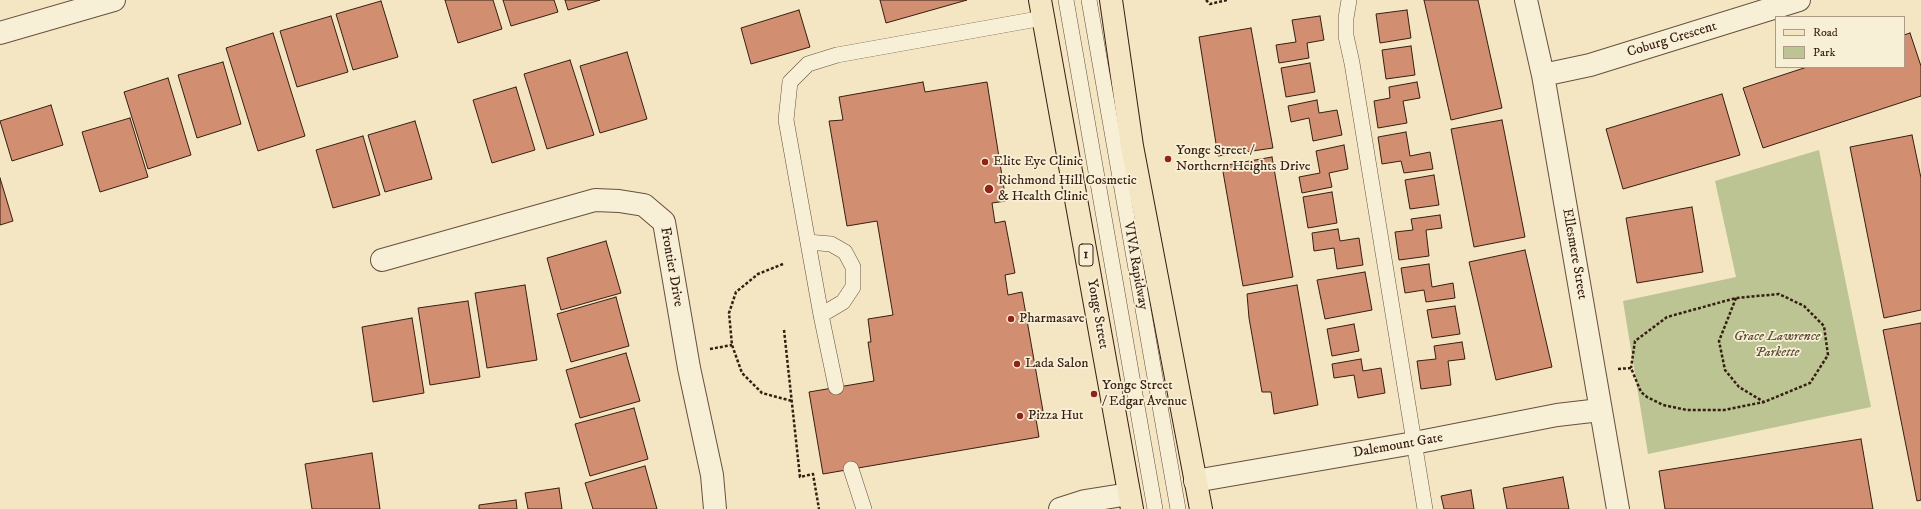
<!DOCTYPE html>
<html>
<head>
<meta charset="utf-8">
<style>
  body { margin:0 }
  #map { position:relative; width:1921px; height:509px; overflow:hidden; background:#f4e6c2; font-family:"IM FELL DW Pica",serif }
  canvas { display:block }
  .legend { position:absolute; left:1775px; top:16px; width:130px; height:52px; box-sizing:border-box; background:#f8efd7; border:1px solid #ab9b88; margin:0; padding:5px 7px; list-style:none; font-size:12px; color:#371e12 }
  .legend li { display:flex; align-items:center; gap:8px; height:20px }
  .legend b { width:20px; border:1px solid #ab9b88 }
</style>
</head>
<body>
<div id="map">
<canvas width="1921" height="509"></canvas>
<ul class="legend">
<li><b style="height:5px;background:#f4e6c2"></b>Road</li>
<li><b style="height:11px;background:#bcc493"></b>Park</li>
</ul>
</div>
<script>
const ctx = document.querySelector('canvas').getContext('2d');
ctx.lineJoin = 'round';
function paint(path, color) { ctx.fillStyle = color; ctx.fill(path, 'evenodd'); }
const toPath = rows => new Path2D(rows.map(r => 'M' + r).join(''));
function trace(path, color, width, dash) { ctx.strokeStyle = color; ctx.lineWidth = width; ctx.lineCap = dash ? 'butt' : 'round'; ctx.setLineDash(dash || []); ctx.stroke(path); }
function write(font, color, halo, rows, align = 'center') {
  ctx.font = font + ' "IM FELL DW Pica",serif'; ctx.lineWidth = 3.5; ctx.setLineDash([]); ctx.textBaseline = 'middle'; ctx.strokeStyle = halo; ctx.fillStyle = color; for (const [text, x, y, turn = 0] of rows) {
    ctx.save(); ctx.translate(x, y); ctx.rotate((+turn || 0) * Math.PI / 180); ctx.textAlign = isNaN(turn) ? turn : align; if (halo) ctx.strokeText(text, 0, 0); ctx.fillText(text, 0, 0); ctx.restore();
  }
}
paint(toPath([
  [1819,150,1871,407,1648,454,1623,301,1736,277,1715,181]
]), '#bcc493');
const building = toPath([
  [445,0,493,0,502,29,458,43,445,0],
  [503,0,554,0,558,12,511,26,503,0],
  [565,0,600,0,568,10,565,0],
  [880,0,967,0,886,23,880,0],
  [1424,0,1478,0,1502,108,1451,120,1424,0],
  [381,1,398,57,353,70,336,14,381,1],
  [799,10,810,47,751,64,741,28,799,10],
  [1407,10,1411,38,1380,43,1376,14,1407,10],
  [331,16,348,72,297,87,280,31,331,16],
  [1320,16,1324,40,1307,43,1309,58,1279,63,1276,45,1296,42,1292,20,1320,16],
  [1251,28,1273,148,1218,156,1199,37,1251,28],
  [273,33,305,136,258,151,226,48,273,33],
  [1910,33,1921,66,1921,96,1763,148,1743,88,1807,67,1904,67,1904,35,1910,33],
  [1411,46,1415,75,1386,79,1382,50,1411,46],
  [627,52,647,119,600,133,580,66,627,52],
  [570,60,594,135,547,149,524,74,570,60],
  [223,62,241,124,197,138,178,75,223,62],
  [1310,63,1315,92,1286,97,1281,68,1310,63],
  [168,78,191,155,148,169,124,92,168,78],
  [923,82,925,92,987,82,1006,201,992,203,995,223,1005,221,1015,273,1005,275,1008,295,1022,292,1043,411,1035,413,1039,437,823,474,809,392,874,381,868,342,871,342,868,319,893,315,877,221,847,226,829,121,843,120,839,97,923,82],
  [1417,82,1420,98,1403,101,1407,123,1378,128,1374,101,1390,98,1389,87,1417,82],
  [516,87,535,150,492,163,473,100,516,87],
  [1722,94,1740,155,1623,189,1606,129,1722,94],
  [1317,100,1319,113,1337,110,1342,135,1313,141,1309,118,1291,122,1288,106,1317,100],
  [51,105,63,145,12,161,0,121,51,105],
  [130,118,148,177,100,192,82,132,130,118],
  [1502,120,1525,237,1474,247,1451,129,1502,120],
  [415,121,432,179,385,192,368,135,415,121],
  [1406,132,1410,156,1430,152,1433,169,1404,173,1401,161,1382,164,1378,137,1406,132],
  [1912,135,1921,178,1921,310,1884,318,1850,147,1912,135],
  [363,136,380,195,333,208,316,150,363,136],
  [1344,145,1348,169,1329,173,1332,187,1302,193,1299,177,1320,173,1316,151,1344,145],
  [1272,157,1293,277,1243,286,1222,166,1272,157],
  [1434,175,1439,205,1410,209,1405,180,1434,175],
  [0,178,13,221,0,225,0,178],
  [1332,192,1337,223,1308,228,1303,197,1332,192],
  [1692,207,1703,272,1637,283,1626,218,1692,207],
  [1440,215,1442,228,1426,230,1429,256,1399,260,1395,232,1413,230,1411,219,1440,215],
  [1338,229,1340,241,1359,238,1363,265,1337,269,1334,248,1314,251,1312,233,1338,229],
  [606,241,621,293,561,310,547,258,606,241],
  [1525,250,1552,367,1496,380,1469,262,1525,250],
  [1429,264,1432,287,1453,283,1455,298,1426,302,1424,290,1405,293,1401,268,1429,264],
  [1365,272,1372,310,1325,319,1317,280,1365,272],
  [525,285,537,360,487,368,475,293,525,285],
  [1297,285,1318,405,1274,414,1271,392,1262,392,1249,318,1247,294,1297,285],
  [616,297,629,346,571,362,557,314,616,297],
  [468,301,480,377,430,385,418,308,468,301],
  [1455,306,1460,334,1432,338,1427,310,1455,306],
  [412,318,424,393,373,402,362,327,412,318],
  [1921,323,1921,500,1917,501,1883,330,1921,323],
  [1354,324,1359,351,1332,356,1327,329,1354,324],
  [1462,342,1465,359,1448,361,1451,385,1421,389,1417,361,1436,359,1434,346,1462,342],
  [626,353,640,401,580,418,566,370,626,353],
  [1361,359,1363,371,1381,368,1385,393,1358,398,1354,375,1334,378,1332,364,1361,359],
  [634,408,648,459,590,476,575,424,634,408],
  [1861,439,1873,509,1665,509,1659,471,1861,439],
  [372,453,380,509,312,509,305,464,372,453],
  [645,466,657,509,593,509,585,483,645,466],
  [1563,477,1569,509,1507,509,1503,488,1563,477],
  [559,488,562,509,528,509,525,493,559,488],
  [1471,490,1474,509,1444,509,1441,496,1471,490],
  [516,500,517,509,479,509,479,505,516,500]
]);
paint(building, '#d18e70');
trace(building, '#371e12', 1);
const lane = toPath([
  [1066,0,1155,509],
  [1089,0,1178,509],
  [1349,0,1346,18,1346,36,1352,63,1425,509],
  [808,242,831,244,845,252,853,267,853,287,843,302,821,315],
  [836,387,821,315,786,120,790,82,808,64,837,55,1043,18],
  [851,469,864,509]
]);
const street = toPath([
  [1526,0,1543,75,1618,509],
  [0,33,114,0],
  [1543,75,1590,65,1799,0],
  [382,260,595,200,619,201,644,205,664,222,689,368,712,475,715,509],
  [1195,481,1414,443,1557,415,1600,410],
  [1060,509,1085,501,1129,494]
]);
const primary = toPath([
  [1040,0,1132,509],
  [1111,0,1132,146,1201,509]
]);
trace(lane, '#66503e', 16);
trace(street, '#66503e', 24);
trace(primary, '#371e12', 24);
trace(toPath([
  [1206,0,1210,4,1227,0],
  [783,264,758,274,736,292,729,313,732,345,742,373,762,393,792,401],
  [1736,298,1719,341,1725,370,1739,387,1764,402],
  [784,330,800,477,813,474,819,509],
  [710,349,732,345],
  [1618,369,1631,368,1641,392,1647,397,1663,405,1687,410,1724,410,1764,402,1810,383,1828,355,1824,326,1804,306,1779,294,1736,298,1667,317,1635,341,1631,368]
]), '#371e12', 2.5, [3, 2]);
trace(lane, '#f8efd7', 15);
trace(street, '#f8efd7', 22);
trace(primary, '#f4e6c2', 22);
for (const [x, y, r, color] of [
  [1168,159,4,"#8f2418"],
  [985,162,4,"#8f2418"],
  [989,189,5,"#8f2418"],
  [1011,319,4,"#8f2418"],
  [1017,364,4,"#8f2418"],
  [1094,394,4,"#8f2418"],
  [1020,416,4,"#8f2418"]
]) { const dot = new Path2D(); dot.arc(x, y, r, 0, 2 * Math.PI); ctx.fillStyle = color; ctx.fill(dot); trace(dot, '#f8efd7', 1.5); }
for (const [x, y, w] of [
  [1086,255,14]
]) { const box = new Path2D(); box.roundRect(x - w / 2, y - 11, w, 22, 3); ctx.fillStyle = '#f8efd7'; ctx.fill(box); trace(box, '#371e12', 1); }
write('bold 13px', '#371e12', null, [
  ["1",1086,255]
]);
write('14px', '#371e12', '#f8efd7', [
  ["Coburg Crescent",1672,40,-17],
  ["Ellesmere Street",1574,254,80],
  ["VIVA Rapidway",1135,266,80],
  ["Frontier Drive",671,267,80],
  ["Yonge Street",1097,314,80],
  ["Dalemount Gate",1398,446,-10]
]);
write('14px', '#371e12', '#f8efd7', [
  ["Yonge Street /",1176,151],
  ["Northern Heights Drive",1176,167],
  ["Elite Eye Clinic",993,162],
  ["Richmond Hill Cosmetic",998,181],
  ["& Health Clinic",998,197],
  ["Pharmasave",1019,319],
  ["Lada Salon",1025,364],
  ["Yonge Street",1102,386],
  ["/ Edgar Avenue",1102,402],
  ["Pizza Hut",1028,416]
], 'left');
write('italic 14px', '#5f5039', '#f8efd7', [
  ["Grace Lawrence",1777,337],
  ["Parkette",1777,353]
]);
</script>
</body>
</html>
